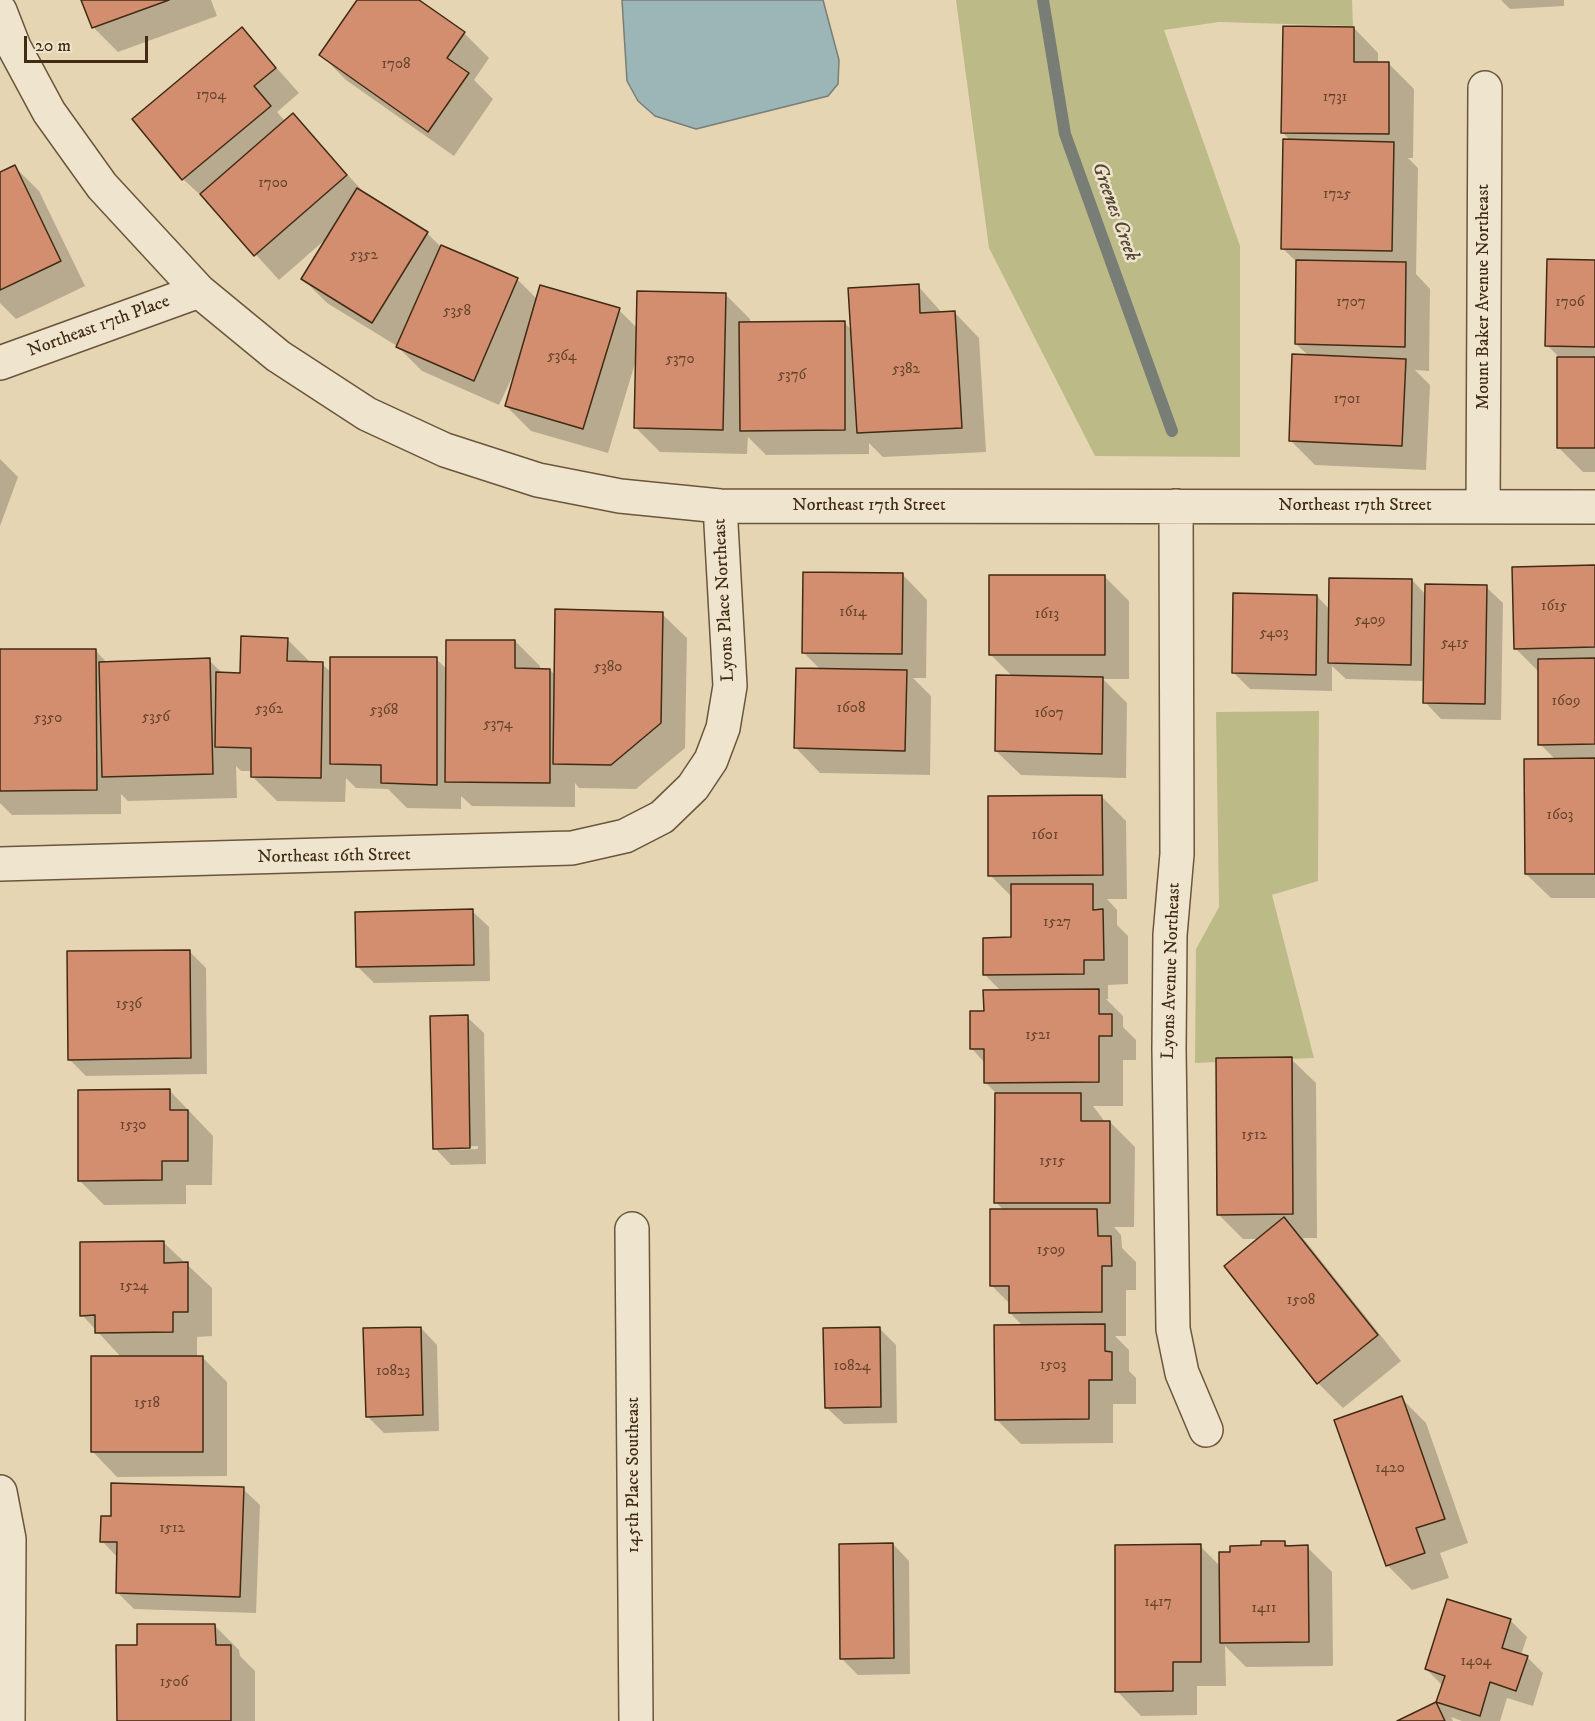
<!DOCTYPE html>
<html>
<head>
<meta charset="utf-8">
<style>
  body { margin:0 }
  #map { position:relative; width:1595px; height:1721px; overflow:hidden; background:#e6d5b3; font-family:"IM FELL DW Pica",serif }
  canvas { display:block }
  .scale { position:absolute; left:24px; top:36px; width:124px; height:27px; box-sizing:border-box; border:3px solid #412b13; border-top:0; padding-left:8px; font-size:18px; line-height:21px; white-space:nowrap; color:#412b13; -webkit-text-stroke:4px #efe4ce; paint-order:stroke }
</style>
</head>
<body>
<div id="map">
<canvas width="1595" height="1721"></canvas>
<div class="scale">20 m</div>
</div>
<script>
const ctx = document.querySelector('canvas').getContext('2d');
ctx.lineJoin = 'round';
function paint(path, color) { ctx.fillStyle = color; ctx.fill(path, 'evenodd'); }
const toPath = rows => new Path2D(rows.map(r => 'M' + r).join(''));
function trace(path, color, width, dash) { ctx.strokeStyle = color; ctx.lineWidth = width; ctx.lineCap = dash ? 'butt' : 'round'; ctx.setLineDash(dash || []); ctx.stroke(path); }
function write(font, color, halo, rows, align = 'center') {
  ctx.font = font + ' "IM FELL DW Pica",serif'; ctx.lineWidth = 5; ctx.setLineDash([]); ctx.textBaseline = 'middle'; ctx.strokeStyle = halo; ctx.fillStyle = color; for (const [text, x, y, turn = 0] of rows) {
    ctx.save(); ctx.translate(x, y); ctx.rotate((+turn || 0) * Math.PI / 180); ctx.textAlign = isNaN(turn) ? turn : align; if (halo) ctx.strokeText(text, 0, 0); ctx.fillText(text, 0, 0); ctx.restore();
  }
}
paint(toPath([
  [956,0,1352,0,1353,26,1219,22,1164,30,1240,246,1240,457,1095,456,989,248],
  [1319,711,1318,881,1272,895,1314,1058,1195,1063,1196,949,1219,907,1216,712]
]), '#bcbb88');
const water = toPath([
  [622,0,823,0,839,60,838,84,828,96,696,129,655,116,638,101,627,81,622,0]
]);
paint(water, '#9cb6b8');
trace(water, '#787e76', 1.5);
paint(toPath([
  [83,0,211,0,217,16,118,52,93,27],
  [359,0,417,0,464,33,489,58,474,80,493,99,454,156,346,80,321,55],
  [1501,0,1564,0,1564,6,1510,9],
  [1354,28,1378,53,1378,64,1389,64,1414,89,1413,158,1408,158,1418,168,1416,274,1430,289,1429,371,1415,370,1430,385,1426,470,1315,465,1290,440,1309,356,1296,344,1298,263,1282,248,1291,141,1283,133],
  [242,29,299,93,277,112,285,121,293,115,367,196,427,233,441,247,517,279,538,300,619,310,637,328,726,295,750,319,750,324,844,322,852,331,918,286,943,314,955,313,979,338,986,452,883,457,869,443,869,454,766,455,748,437,747,454,660,452,635,427,636,360,608,453,531,431,506,406,520,361,499,405,422,371,397,346,327,303,303,279,327,238,279,280,209,203,183,179,134,119],
  [15,167,39,191,85,286,16,319,0,303,0,174],
  [1595,262,1595,472,1583,472,1558,447,1559,357,1547,345],
  [0,459,18,477,0,526],
  [1595,566,1595,898,1551,898,1526,874,1556,760,1540,744,1539,672,1515,648],
  [903,575,927,600,926,678,913,678,931,696,930,775,820,773,796,748,821,670,803,652],
  [1104,576,1129,601,1129,679,1103,679,1127,703,1126,778,1021,775,996,751,1013,677,991,655],
  [1412,580,1427,596,1486,587,1503,603,1501,720,1441,719,1425,702,1425,681,1346,679,1332,666,1332,691,1250,689,1233,672,1317,596,1330,610],
  [662,614,687,638,685,748,636,789,579,788,575,783,575,807,472,806,461,796,461,809,407,808,388,789,356,788,346,778,345,802,277,801,252,776,252,771,241,771,236,766,237,798,128,801,121,794,121,814,12,815,0,803,0,651,95,650,108,664,209,660,223,674,242,675,287,639,311,663,322,664,332,673,436,659,447,669,515,641,540,666,540,670,550,670,556,676],
  [1102,797,1126,821,1127,899,1107,899,1117,910,1117,925,1128,936,1128,984,1108,985,1108,999,1106,999,1123,1016,1123,1027,1136,1040,1136,1060,1123,1060,1123,1106,1093,1106,1105,1122,1110,1122,1135,1147,1134,1227,1114,1227,1121,1235,1122,1248,1136,1262,1136,1290,1126,1290,1126,1336,1115,1336,1129,1350,1129,1371,1136,1378,1136,1404,1113,1404,1113,1443,1021,1444,996,1419,1023,1326,1010,1313,1010,1304,992,1286,1004,1211,996,1202,996,1093,985,1082,985,1063,972,1049,985,1012,1002,992,985,975,1013,939,1013,898,990,875],
  [472,911,489,927,490,981,374,983,357,966],
  [190,952,206,968,207,1074,86,1076,69,1059],
  [467,1017,484,1033,486,1164,451,1165,435,1148],
  [478,1146,478,1149,449,1150,449,1147],
  [1291,1059,1316,1083,1317,1238,1303,1238,1401,1361,1343,1408,1318,1383,1226,1267,1260,1239,1243,1239,1218,1214],
  [170,1091,213,1136,212,1185,186,1185,186,1204,104,1205,79,1180],
  [163,1242,212,1288,212,1336,197,1337,197,1357,202,1357,227,1382,227,1476,117,1477,93,1452,122,1358,82,1315],
  [421,1328,437,1345,439,1431,384,1433,367,1416],
  [879,1328,896,1345,897,1423,844,1424,827,1408],
  [1401,1398,1426,1423,1468,1543,1440,1553,1449,1578,1412,1590,1387,1565],
  [243,1489,260,1505,256,1613,134,1609,117,1592,118,1558,102,1541,112,1518],
  [1285,1542,1289,1547,1307,1547,1332,1572,1333,1666,1246,1667,1225,1646,1226,1686,1197,1686,1197,1715,1141,1716,1117,1691,1200,1546,1221,1567,1232,1553],
  [893,1544,909,1561,910,1674,858,1675,841,1658],
  [1510,1620,1527,1637,1521,1655,1527,1657,1543,1673,1533,1706,1507,1698,1500,1721,1462,1721,1451,1717,1453,1721,1400,1721,1438,1703,1443,1686,1426,1669],
  [215,1626,239,1650,240,1656,255,1671,255,1721,118,1721,138,1647]
]), '#0003');
trace(toPath([
  [1043,0,1065,134,1172,431]
]), '#787e76', 12);
const building = toPath([
  [81,0,169,0,92,28,81,0],
  [357,0,419,0,465,32,447,58,469,73,428,132,319,55,357,0],
  [1283,26,1354,27,1354,62,1389,62,1389,134,1281,133,1283,26],
  [242,27,276,68,254,86,271,106,182,180,132,119,242,27],
  [293,113,347,175,254,256,200,194,293,113],
  [1283,139,1394,142,1392,251,1281,249,1283,139],
  [15,165,61,261,0,290,0,172,15,165],
  [357,188,428,232,372,323,301,279,357,188],
  [441,245,518,278,474,381,396,347,441,245],
  [1547,259,1595,260,1595,347,1545,346,1547,259],
  [1296,260,1406,262,1405,347,1295,344,1296,260],
  [919,284,920,313,955,311,962,428,857,433,848,288,919,284],
  [540,285,620,308,583,429,505,406,540,285],
  [637,291,726,293,723,430,634,428,637,291],
  [845,321,845,430,740,431,739,322,845,321],
  [1292,354,1406,359,1402,446,1289,441,1292,354],
  [1557,357,1595,357,1595,448,1557,448,1557,357],
  [1595,565,1595,647,1514,649,1512,567,1595,565],
  [803,572,903,573,902,654,802,653,803,572],
  [989,575,1105,575,1105,655,989,655,989,575],
  [1329,578,1412,579,1411,665,1328,663,1329,578],
  [1425,584,1487,585,1485,704,1423,703,1425,584],
  [1233,593,1317,595,1316,675,1232,673,1233,593],
  [555,609,663,612,661,723,611,765,553,764,555,609],
  [241,636,288,638,287,661,323,662,321,778,251,777,251,748,215,747,216,672,240,673,241,636],
  [446,640,515,640,515,668,550,669,550,783,445,782,446,640],
  [0,649,96,649,97,790,0,791,0,649],
  [330,657,437,657,437,785,381,783,381,765,330,764,330,657],
  [210,658,213,774,102,777,99,662,210,658],
  [1595,658,1595,744,1538,745,1538,659,1595,658],
  [796,668,907,670,905,751,794,748,796,668],
  [996,675,1103,677,1102,754,995,751,996,675],
  [1595,758,1595,874,1525,874,1524,759,1595,758],
  [1102,795,1103,875,988,876,988,796,1102,795],
  [1011,884,1093,884,1093,910,1103,909,1104,960,1084,960,1084,974,983,975,983,938,1011,937,1011,884],
  [473,909,474,965,356,967,355,912,473,909],
  [190,950,191,1058,68,1060,67,951,190,950],
  [1099,989,1099,1014,1112,1014,1112,1036,1099,1036,1099,1082,984,1083,984,1049,970,1049,970,1011,984,1011,983,990,1099,989],
  [468,1015,470,1148,433,1149,430,1016,468,1015],
  [1292,1057,1293,1214,1217,1215,1216,1058,1292,1057],
  [170,1089,170,1110,188,1110,188,1161,162,1161,162,1180,78,1181,78,1090,170,1089],
  [995,1093,1081,1093,1081,1121,1110,1121,1110,1203,994,1203,995,1093],
  [990,1209,1097,1209,1098,1236,1111,1236,1112,1266,1102,1266,1102,1312,1009,1313,1009,1286,990,1286,990,1209],
  [1284,1217,1378,1335,1317,1384,1224,1266,1284,1217],
  [164,1241,164,1263,188,1262,188,1312,173,1312,173,1332,95,1333,95,1315,80,1316,80,1242,164,1241],
  [1105,1324,1105,1351,1112,1352,1112,1380,1089,1380,1089,1419,995,1420,994,1325,1105,1324],
  [421,1327,423,1415,366,1417,363,1328,421,1327],
  [880,1327,881,1407,825,1408,823,1328,880,1327],
  [91,1356,203,1356,203,1452,91,1452,91,1356],
  [1402,1396,1445,1519,1416,1528,1425,1553,1386,1566,1334,1420,1402,1396],
  [111,1483,244,1487,240,1597,116,1593,117,1542,100,1542,101,1516,111,1516,111,1483],
  [1261,1541,1285,1541,1285,1546,1308,1545,1309,1642,1220,1643,1219,1552,1230,1552,1230,1546,1261,1545,1261,1541],
  [893,1543,894,1658,840,1659,839,1544,893,1543],
  [1201,1544,1201,1662,1173,1662,1173,1691,1115,1692,1115,1545,1201,1544],
  [1447,1599,1511,1619,1502,1648,1528,1656,1516,1691,1490,1682,1480,1716,1436,1702,1445,1676,1425,1669,1447,1599],
  [137,1624,215,1624,216,1645,231,1645,231,1721,117,1721,116,1645,137,1645,137,1624],
  [1436,1702,1445,1721,1397,1721,1436,1702]
]);
paint(building, '#d38e70');
trace(building, '#412b13', 1.5);
const minor = toPath([
  [0,11,14,47,49,112,102,186,199,291,278,356,367,414,445,450,538,480,620,496,720,506,1595,507],
  [0,363,199,291],
  [1176,506,1177,854,1170,935,1169,1049,1173,1329,1182,1373,1206,1430],
  [1483,507,1485,88],
  [0,864,572,848,625,836,662,817,693,787,711,760,723,728,730,686,720,506],
  [632,1229,636,1721],
  [0,1492,9,1539,8,1721]
]);
trace(minor, '#6a563b', 36);
trace(minor, '#efe4ce', 33);
write('15px', '#66442a', null, [
  ["1708",396,65],
  ["1704",211,96],
  ["1731",1335,98],
  ["1700",273,184],
  ["1725",1337,195],
  ["5352",364,256],
  ["1707",1351,303],
  ["1706",1570,303],
  ["5358",457,312],
  ["5364",562,357],
  ["5370",680,360],
  ["5382",906,370],
  ["5376",792,376],
  ["1701",1347,400],
  ["1615",1554,607],
  ["1614",853,613],
  ["1613",1047,615],
  ["5409",1370,621],
  ["5403",1274,634],
  ["5415",1455,644],
  ["5380",608,668],
  ["1609",1566,702],
  ["1608",851,709],
  ["5362",269,710],
  ["5368",384,711],
  ["1607",1049,714],
  ["5356",156,718],
  ["5350",48,719],
  ["5374",498,725],
  ["1603",1560,816],
  ["1601",1045,836],
  ["1527",1057,923],
  ["1536",129,1005],
  ["1521",1038,1036],
  ["1530",133,1126],
  ["1512",1254,1136],
  ["1515",1052,1162],
  ["1509",1051,1251],
  ["1524",134,1287],
  ["1508",1301,1301],
  ["1503",1053,1366],
  ["10824",852,1367],
  ["10823",393,1372],
  ["1518",147,1404],
  ["1420",1390,1469],
  ["1512",172,1529],
  ["1417",1158,1603],
  ["1411",1264,1609],
  ["1404",1476,1662],
  ["1506",174,1683]
]);
write('18px', '#412b13', '#efe4ce', [
  ["Mount Baker Avenue Northeast",1484,297,-90],
  ["Northeast 17th Place",99,327,-20],
  ["Northeast 17th Street",869,506],
  ["Northeast 17th Street",1355,506],
  ["Lyons Place Northeast",725,600,-93],
  ["Northeast 16th Street",334,857,-1],
  ["Lyons Avenue Northeast",1172,971,-88],
  ["145th Place Southeast",634,1475,-90]
]);
write('italic 20px', '#534734', '#efe4ce', [
  ["Greenes Creek",1114,212,70]
]);
</script>
</body>
</html>
